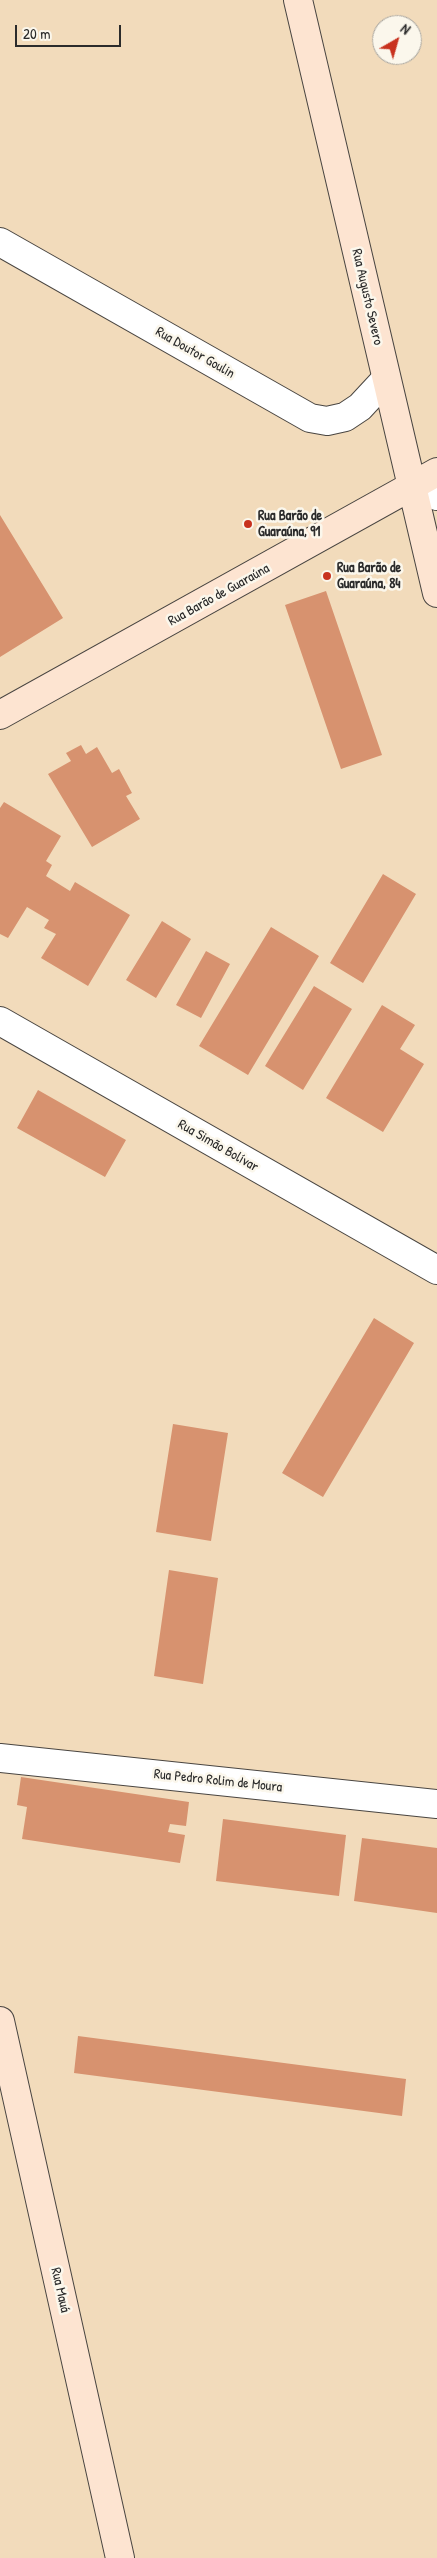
<!DOCTYPE html>
<html>
<head>
<meta charset="utf-8">
<style>
  body { margin:0 }
  #map { position:relative; width:437px; height:2558px; overflow:hidden; background:#f2dbbb; font-family:"Patrick Hand",sans-serif }
  canvas { display:block }
  .north { position:absolute; left:372px; top:15px; width:50px; height:50px; box-sizing:border-box; background:#fbf7ec; border:1px solid #a8a59f; border-radius:50%; rotate:38deg; font-size:14px; font-weight:700; line-height:20px; text-align:center; color:#2b2b2b }
  .north::after { content:''; display:block; margin:auto; width:18px; height:22px; background:#c8321e; clip-path:polygon(50% 0,100% 100%,50% 72%,0 100%) }
  .scale { position:absolute; left:15px; top:25px; width:106px; height:22px; box-sizing:border-box; border:2px solid #2b2b2b; border-top:0; padding-left:6px; font-size:15px; line-height:18px; white-space:nowrap; color:#2b2b2b; -webkit-text-stroke:4px #fbf7ec; paint-order:stroke }
</style>
</head>
<body>
<div id="map">
<canvas width="437" height="2558"></canvas>
<div class="north">N</div>
<div class="scale">20 m</div>
</div>
<script>
const ctx = document.querySelector('canvas').getContext('2d');
ctx.lineJoin = 'round';
function paint(path, color) { ctx.fillStyle = color; ctx.fill(path, 'evenodd'); }
const toPath = rows => new Path2D(rows.map(r => 'M' + r).join(''));
function trace(path, color, width, dash) { ctx.strokeStyle = color; ctx.lineWidth = width; ctx.lineCap = dash ? 'butt' : 'round'; ctx.setLineDash(dash || []); ctx.stroke(path); }
function write(font, color, halo, rows, align = 'center') {
  ctx.font = font + ' "Patrick Hand",sans-serif'; ctx.lineWidth = 5; ctx.setLineDash([]); ctx.textBaseline = 'middle'; ctx.strokeStyle = halo; ctx.fillStyle = color; for (const [text, x, y, turn = 0] of rows) {
    ctx.save(); ctx.translate(x, y); ctx.rotate((+turn || 0) * Math.PI / 180); ctx.textAlign = isNaN(turn) ? turn : align; if (halo) ctx.strokeText(text, 0, 0); ctx.fillText(text, 0, 0); ctx.restore();
  }
}
paint(toPath([
  [0,515,63,618,0,657],
  [326,591,382,755,341,769,285,605],
  [81,745,86,754,97,747,112,773,119,769,132,793,126,796,140,819,92,847,48,774,71,761,66,753],
  [4,802,61,836,46,861,52,865,46,876,70,891,75,882,130,915,88,986,41,958,56,934,44,928,49,920,27,907,8,938,0,934,0,808],
  [383,874,416,894,363,983,330,963],
  [162,921,191,939,156,998,126,980],
  [271,927,319,956,248,1075,199,1046],
  [206,951,230,964,201,1018,176,1005],
  [314,986,352,1009,303,1090,265,1066],
  [382,1005,415,1025,400,1049,424,1064,383,1132,326,1098],
  [38,1090,126,1140,105,1177,17,1128],
  [374,1318,414,1343,323,1497,282,1473],
  [173,1424,228,1433,211,1541,156,1532],
  [169,1570,218,1578,203,1684,154,1676],
  [21,1777,189,1802,186,1826,170,1824,168,1832,185,1835,180,1863,22,1839,27,1807,17,1805],
  [223,1819,346,1835,339,1896,216,1881],
  [362,1838,437,1848,437,1913,354,1901],
  [78,2036,406,2079,402,2116,74,2073]
]), '#d7926f');
const street = toPath([
  [0,242,310,418,327,421,345,417,360,407,386,379],
  [412,487,437,496],
  [0,1021,437,1270],
  [0,1758,437,1804]
]);
const secondary = toPath([
  [298,0,437,593],
  [0,715,437,472],
  [0,2021,120,2558]
]);
trace(street, '#494541', 30);
trace(secondary, '#494541', 30);
trace(street, '#fff', 28);
trace(secondary, '#fde4d1', 28);
for (const [x, y, r, color] of [
  [248,524,5,"#c8321e"],
  [327,576,5,"#c8321e"]
]) { const dot = new Path2D(); dot.arc(x, y, r, 0, 2 * Math.PI); ctx.fillStyle = color; ctx.fill(dot); trace(dot, '#fbf7ec', 2); }
write('14px', '#2b2b2b', '#fbf7ec', [
  ["Rua Augusto Severo",367,297,77],
  ["Rua Doutor Goulin",195,353,30],
  ["Rua Barão de Guaraúna",219,595,-29],
  ["Rua Simão Bolívar",218,1146,30],
  ["Rua Pedro Rolim de Moura",218,1781,6],
  ["Rua Mauá",60,2290,77]
]);
write('bold 14px', '#2b2b2b', '#fbf7ec', [
  ["Rua Barão de",258,516],
  ["Guaraúna, 91",258,532],
  ["Rua Barão de",337,568],
  ["Guaraúna, 84",337,584]
], 'left');
</script>
</body>
</html>
